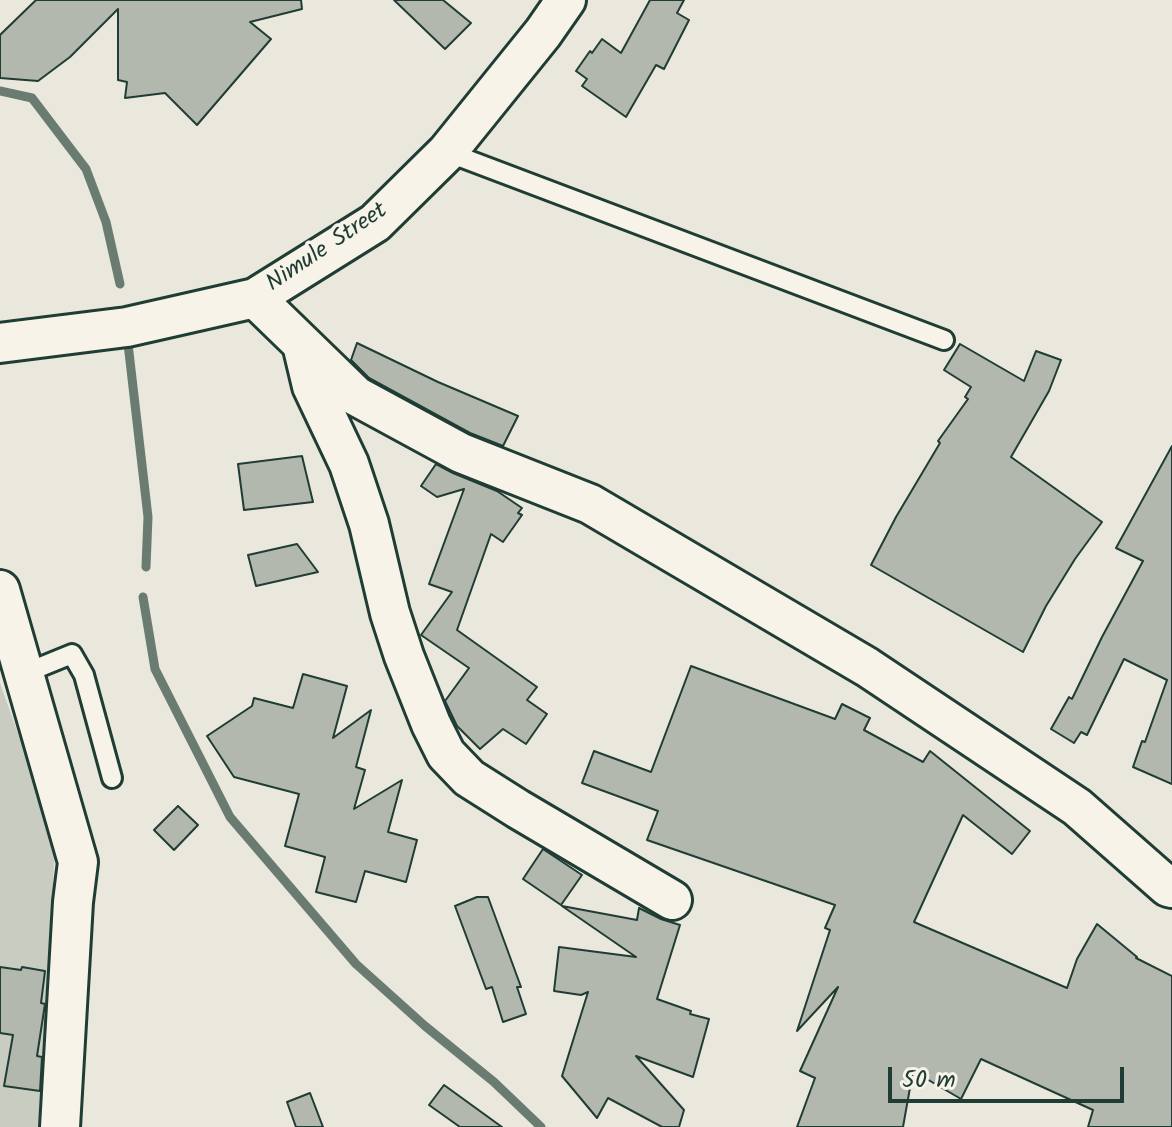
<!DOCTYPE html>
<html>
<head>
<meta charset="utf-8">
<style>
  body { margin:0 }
  #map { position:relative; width:1172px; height:1127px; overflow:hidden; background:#eae8dd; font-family:Kalam,sans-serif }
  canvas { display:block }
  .scale { position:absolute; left:888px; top:1067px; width:236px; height:36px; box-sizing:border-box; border:4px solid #1f3d34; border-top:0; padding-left:10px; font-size:24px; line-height:28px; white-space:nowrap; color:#1f3d34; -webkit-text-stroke:6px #f7f3e8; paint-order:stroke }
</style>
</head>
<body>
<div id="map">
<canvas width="1172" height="1127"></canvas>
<div class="scale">50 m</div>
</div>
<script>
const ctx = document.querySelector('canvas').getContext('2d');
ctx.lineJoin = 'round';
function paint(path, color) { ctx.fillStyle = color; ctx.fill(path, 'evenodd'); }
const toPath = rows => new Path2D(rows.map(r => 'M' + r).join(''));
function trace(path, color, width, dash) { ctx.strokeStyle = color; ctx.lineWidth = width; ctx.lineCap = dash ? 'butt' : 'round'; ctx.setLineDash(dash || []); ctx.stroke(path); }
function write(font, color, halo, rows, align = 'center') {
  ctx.font = font + ' Kalam,sans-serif'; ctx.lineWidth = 7; ctx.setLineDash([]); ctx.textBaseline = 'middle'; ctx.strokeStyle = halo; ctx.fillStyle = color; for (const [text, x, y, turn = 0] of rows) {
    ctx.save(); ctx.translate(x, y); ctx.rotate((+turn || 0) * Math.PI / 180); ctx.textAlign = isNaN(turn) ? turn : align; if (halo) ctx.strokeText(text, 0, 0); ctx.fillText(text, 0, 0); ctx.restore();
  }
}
paint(toPath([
  [0,683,55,838,43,1127,0,1127]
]), '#c8ccc1');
trace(toPath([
  [0,91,32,98,86,169,106,222,120,284],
  [127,335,148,517,146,567],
  [143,597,155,669,230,817,356,964,425,1026,494,1082,541,1127]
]), '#6a7c72', 9);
const building = toPath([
  [36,0,301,0,302,9,250,22,271,39,197,125,165,93,125,98,127,82,118,80,118,9,70,57,38,81,0,78,0,35,36,0],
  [394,0,443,0,471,23,445,49,394,0],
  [650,0,684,0,677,13,689,20,664,69,656,65,626,117,582,86,587,79,576,71,590,51,592,53,602,39,621,53,650,0],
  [357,343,438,382,518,416,503,446,470,433,369,378,351,360,357,343],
  [960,344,1024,381,1036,351,1061,360,1049,391,1011,457,1102,522,1075,559,1046,606,1023,652,871,565,896,517,940,443,938,441,968,399,965,397,971,387,944,370,960,344],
  [1172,446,1172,784,1133,767,1142,741,1145,742,1167,680,1124,659,1087,735,1081,732,1074,743,1051,729,1069,697,1072,699,1102,637,1143,561,1116,548,1172,446],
  [302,456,313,502,244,510,238,464,302,456],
  [436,464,453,473,497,491,522,508,518,513,522,515,503,542,491,534,457,630,537,687,527,700,547,714,526,744,503,729,480,749,457,726,445,701,469,668,421,635,452,592,429,584,464,489,437,497,421,486,436,464],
  [297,544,318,572,256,586,248,555,297,544],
  [691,666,835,719,842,704,870,718,864,730,923,762,930,751,1030,831,1012,854,963,815,914,922,1067,988,1077,959,1097,924,1137,957,1136,958,1172,976,1172,1127,1088,1127,1093,1110,981,1059,961,1099,913,1071,903,1127,797,1127,815,1078,800,1071,838,987,797,1031,830,930,825,928,835,905,647,840,658,811,582,783,594,751,651,772,691,666],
  [303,674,347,686,333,738,371,710,356,767,365,770,354,809,402,780,388,832,417,840,406,882,365,871,356,902,316,892,325,857,285,846,299,794,234,777,207,736,252,706,254,698,293,708,303,674],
  [178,806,198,825,174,850,154,830,178,806],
  [543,849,582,875,561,905,523,879,543,849],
  [477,897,488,897,521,987,517,987,526,1014,503,1022,492,987,486,989,455,906,477,897],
  [562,906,637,920,639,908,661,919,680,925,657,999,691,1011,690,1014,709,1019,693,1077,636,1056,684,1110,679,1127,662,1127,608,1098,597,1118,562,1076,588,992,581,995,554,991,559,947,636,957,562,906],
  [0,967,21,970,22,967,45,971,41,1003,45,1004,37,1056,42,1057,40,1091,4,1086,13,1035,0,1033,0,967],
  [444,1085,502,1127,460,1127,429,1105,444,1085],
  [310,1093,323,1127,296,1127,287,1102,310,1093]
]);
paint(building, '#b2b8ae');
trace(building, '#1f3d34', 2);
const service = toPath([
  [447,152,944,340],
  [23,674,72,654,84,675,112,778]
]);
const minor = toPath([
  [255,298,356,396,461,453,590,504,867,667,1077,807,1168,887,1172,888],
  [0,343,127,327,255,298,375,223,447,152,543,33,566,0],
  [302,344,312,386,349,464,369,524,390,613,404,656,431,724,446,754,469,778,518,809,672,900],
  [0,590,78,862,73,902,60,1127]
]);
trace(service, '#1f3d34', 24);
trace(minor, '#1f3d34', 44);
trace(service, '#f7f3e8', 18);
trace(minor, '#f7f3e8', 38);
write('24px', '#1f3d34', '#f7f3e8', [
  ["Nimule Street",328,249,-34]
]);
</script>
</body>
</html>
